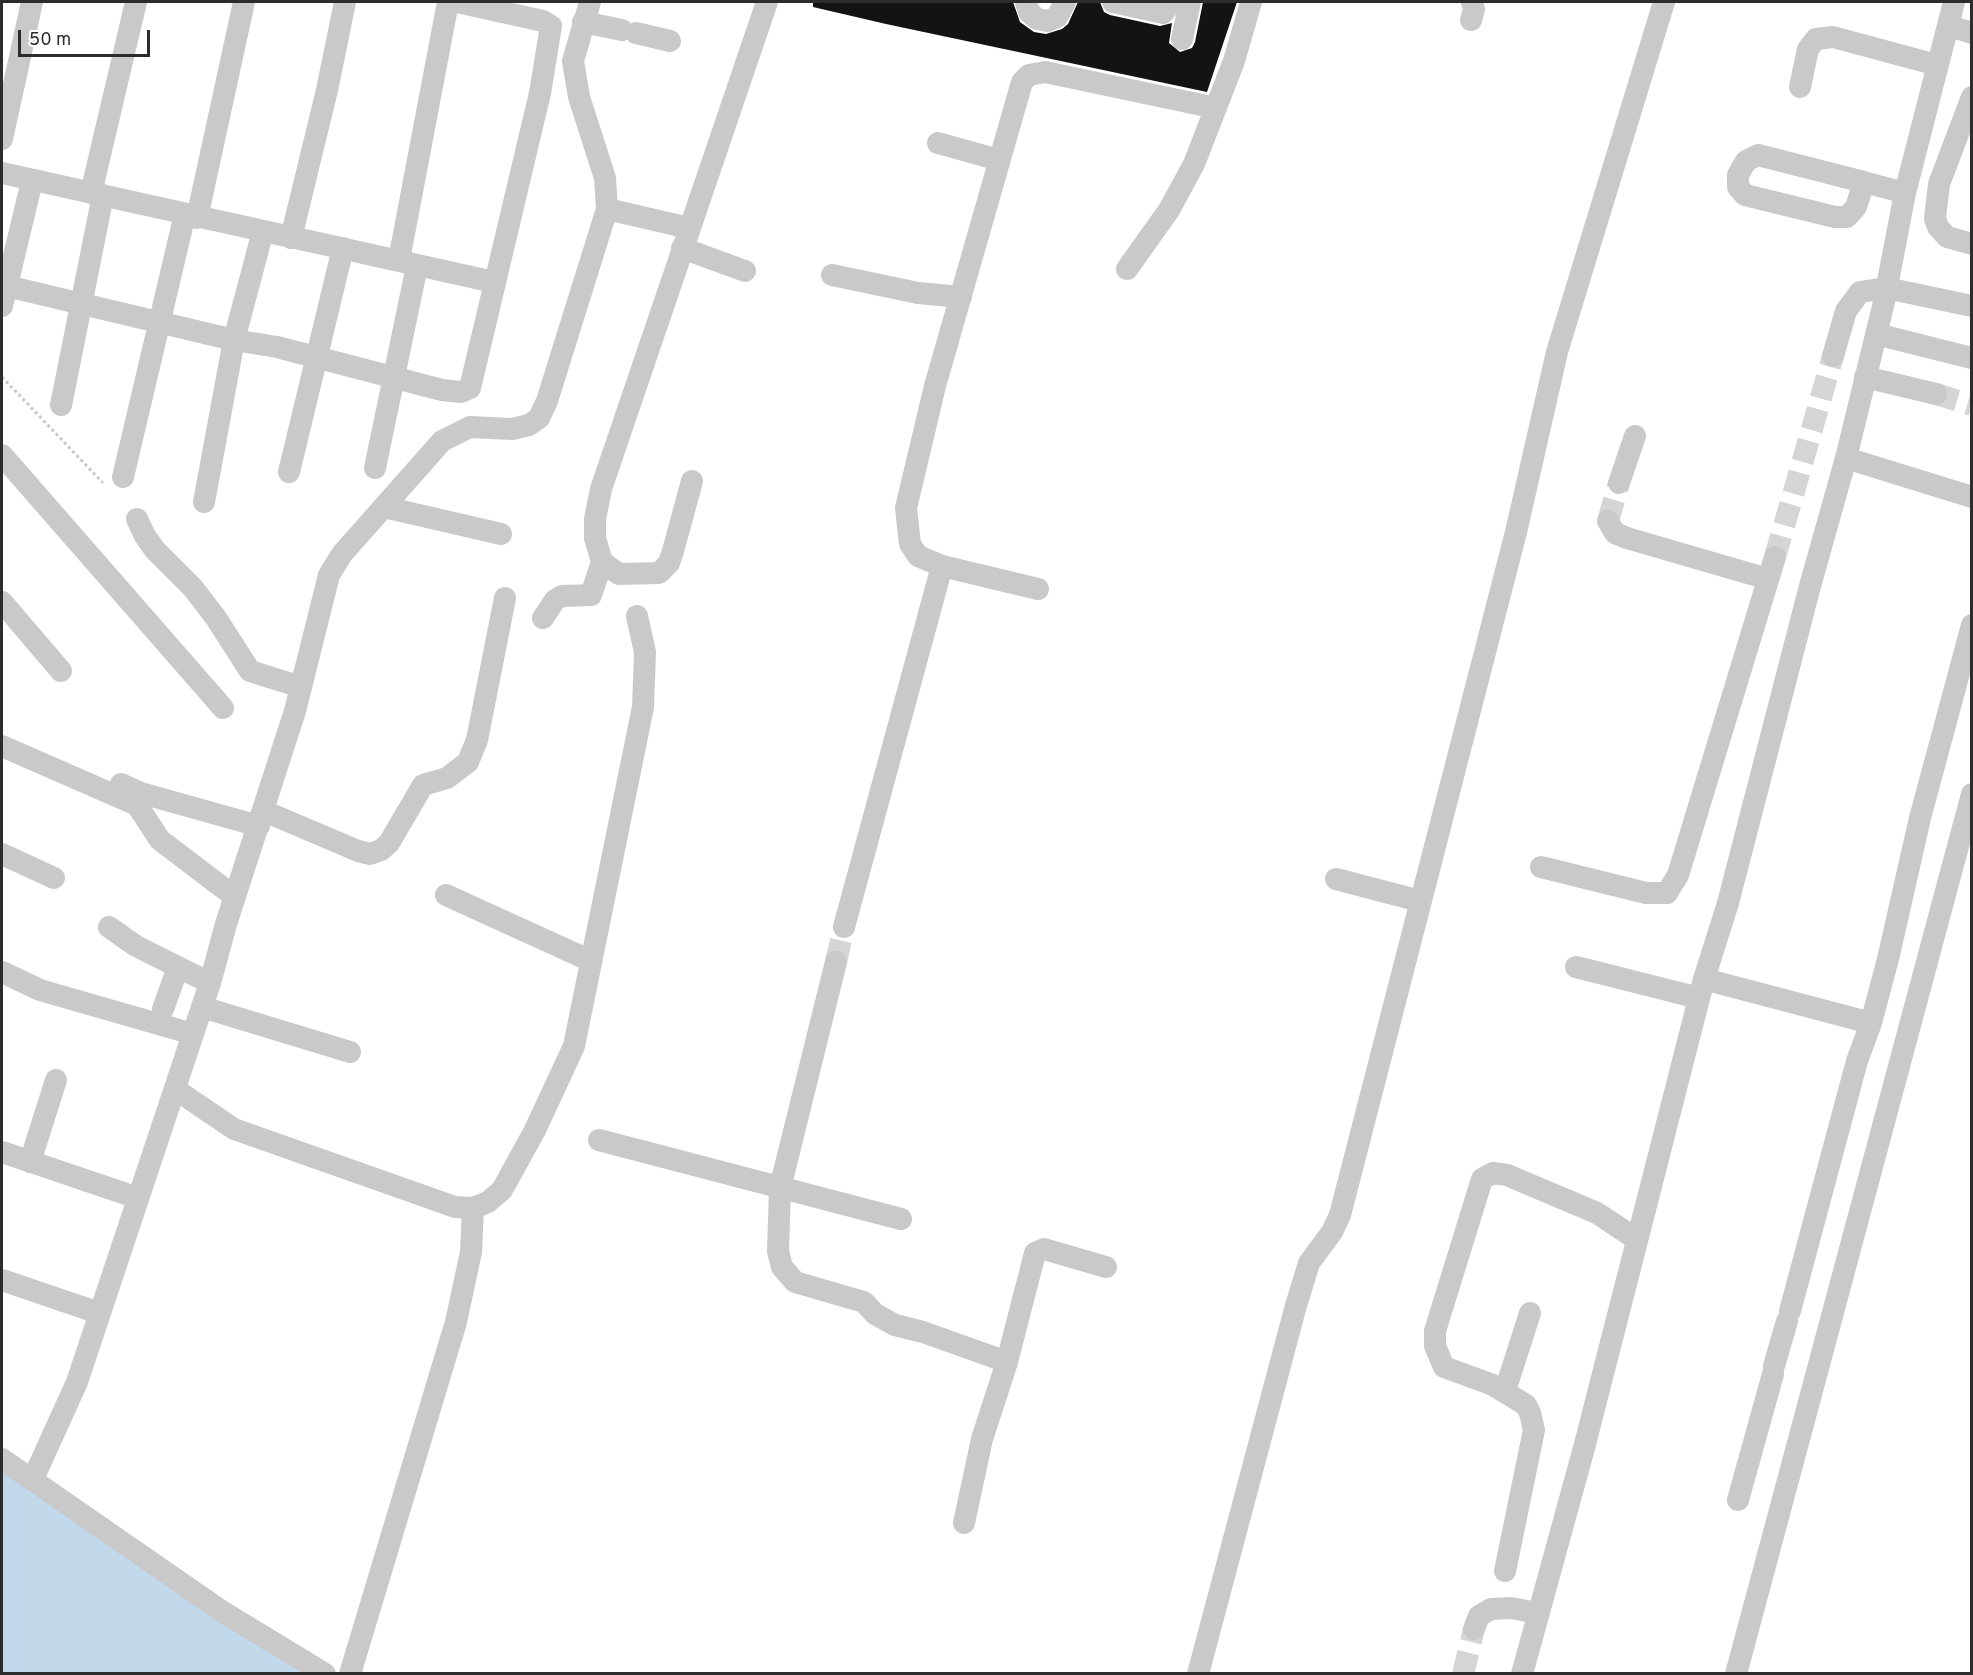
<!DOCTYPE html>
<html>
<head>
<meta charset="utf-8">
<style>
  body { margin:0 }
  #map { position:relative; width:1973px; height:1675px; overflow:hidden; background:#fff; font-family:Overpass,sans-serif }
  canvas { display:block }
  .frame { position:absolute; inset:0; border:3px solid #2c2c2c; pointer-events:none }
  .scale { position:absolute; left:18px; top:30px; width:132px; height:27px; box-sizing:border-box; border:3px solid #2c2c2c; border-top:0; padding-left:8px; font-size:18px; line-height:21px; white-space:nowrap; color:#2c2c2c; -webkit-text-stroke:4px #fff; paint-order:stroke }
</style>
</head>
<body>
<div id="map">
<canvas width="1973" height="1675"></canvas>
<div class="frame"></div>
<div class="scale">50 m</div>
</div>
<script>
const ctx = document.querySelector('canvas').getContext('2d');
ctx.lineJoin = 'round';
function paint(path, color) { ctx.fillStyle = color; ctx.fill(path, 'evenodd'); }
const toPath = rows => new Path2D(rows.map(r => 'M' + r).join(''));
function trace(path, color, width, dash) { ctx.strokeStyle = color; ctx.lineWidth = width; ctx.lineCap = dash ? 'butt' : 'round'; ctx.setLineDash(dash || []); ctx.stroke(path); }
paint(toPath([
  [2,1464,328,1673,2,1673]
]), '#c2d9ec');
paint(toPath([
  [813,2,1013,2,1020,22,1034,32,1046,34,1062,29,1068,24,1078,2,1100,2,1104,12,1110,15,1160,26,1172,23,1169,43,1180,52,1192,48,1195,42,1203,2,1237,2,1207,92,886,24,813,7]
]), '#131313');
trace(toPath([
  [1936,394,1972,405],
  [1608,521,1619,483],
  [1775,557,1833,356],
  [836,962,844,927],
  [1463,1674,1474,1629]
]), '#d5d5d5', 22, [22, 11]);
trace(toPath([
  [2,377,103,483]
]), '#c9c9c9', 3, [3, 3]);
trace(toPath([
  [1026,2,1029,12,1037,19,1048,21,1057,17,1065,2],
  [1113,2,1163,13,1172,2],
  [1471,20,1474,9,1472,2],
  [583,22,622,30],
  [1949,26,1972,33],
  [636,33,670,41],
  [1182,39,1190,2],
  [1800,87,1808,49,1816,39,1833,37,1937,65],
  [1972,97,1939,184,1935,218,1938,227,1947,237,1972,244],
  [2,139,32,2],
  [938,143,999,160],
  [1758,155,1864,182,1856,207,1847,217,1835,217,1745,195,1738,187,1738,175,1746,161,1758,155],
  [2,173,494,282],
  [1864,182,1905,193],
  [91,193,136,2],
  [607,209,689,228],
  [197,218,244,2],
  [291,238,327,90,345,2],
  [682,248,745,271],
  [399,260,448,2],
  [1127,269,1169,210,1194,164,1234,61,1251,2],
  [832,275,918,293,961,297],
  [2,285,234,340,277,347,442,390,461,392,470,388,540,93,551,26,543,21,457,2],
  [2,306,32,181],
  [1876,334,1972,358],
  [1833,356,1846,311,1860,292,1886,288,1972,306],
  [1865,377,1936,394],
  [61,405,103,195],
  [2,455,223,708],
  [1846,458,1972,497],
  [375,468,417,266],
  [289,472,343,248],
  [123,477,185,214],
  [692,481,673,551,669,563,659,573,619,574,602,562,595,538,595,519,601,489,767,2],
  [1619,483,1635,436],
  [204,502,234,340,263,231],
  [384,507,501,534],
  [137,519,145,536,155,550,193,588,216,618,250,671,301,687],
  [1608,521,1615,533,1627,538,1768,579],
  [942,566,1038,589],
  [2,602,61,671],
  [543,618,555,600,562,596,591,595,602,562],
  [2,746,137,805,160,840,235,897],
  [121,784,141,793,259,826],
  [264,811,358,851,370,854,381,850,389,843,423,785,447,778,468,762,477,740,505,598],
  [2,854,54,878],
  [1541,867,1646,893,1667,893,1678,875,1775,557],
  [1336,879,1420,901],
  [446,895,591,961],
  [109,927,136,946,210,983],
  [844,927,942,566,918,556,910,544,906,508,935,386,1022,82,1029,75,1045,72,1216,108],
  [836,962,780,1188,778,1251,782,1267,795,1282,864,1302,875,1314,895,1325,923,1332,1007,1362,982,1439,964,1523],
  [1576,967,1699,998],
  [2,972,40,990,193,1034],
  [1704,979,1871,1023,1888,959,1920,818,1972,625],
  [202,1007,350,1052],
  [163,1009,178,967],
  [175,1089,234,1129,455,1207,473,1208,488,1202,502,1190,535,1130,574,1046,643,707,645,652,637,616],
  [599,1140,901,1219],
  [2,1152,138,1198],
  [30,1162,56,1080],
  [2,1280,99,1313],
  [1790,1311,1857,1061,1871,1023],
  [1007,1362,1035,1253,1044,1249,1106,1267],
  [1774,1366,1787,1321],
  [1505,1391,1530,1313],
  [2,1459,223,1612,325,1674],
  [33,1479,77,1382,210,983,226,924,295,711,329,575,342,554,442,441,470,427,512,429,529,425,539,418,547,401,607,209,605,178,579,97,573,61,590,2],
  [1738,1500,1773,1374],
  [1505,1571,1534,1430,1530,1413,1526,1405,1493,1385,1444,1367,1435,1346,1435,1331,1482,1179,1493,1173,1507,1175,1597,1213,1636,1239],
  [1474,1629,1479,1616,1491,1609,1511,1608,1538,1613],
  [350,1674,456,1322,471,1252,473,1208],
  [1198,1674,1295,1309,1309,1263,1332,1232,1340,1215,1516,532,1557,352,1664,2],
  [1522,1674,1584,1448,1704,979,1728,903,1810,586,1846,458,1884,302,1905,193,1954,2],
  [1736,1674,1972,794]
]), '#c9c9c9', 22);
</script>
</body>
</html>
